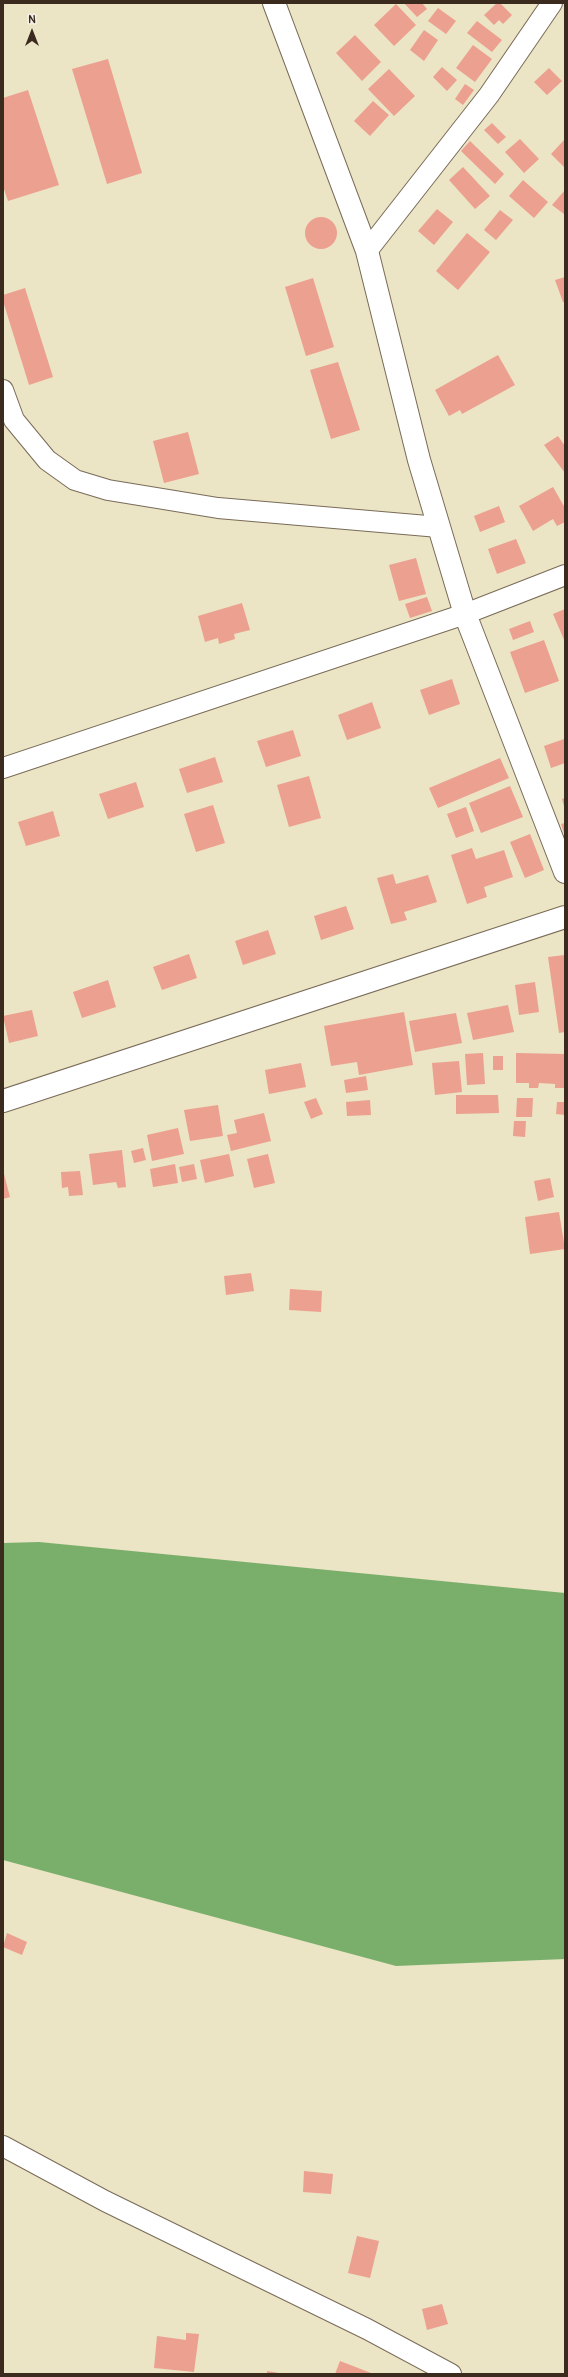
<!DOCTYPE html>
<html>
<head>
<meta charset="utf-8">
<style>
  body { margin:0 }
  #map { position:relative; width:568px; height:2377px; overflow:hidden; background:#ebe4c5; font-family:Pangolin,sans-serif }
  canvas { display:block }
  .frame { position:absolute; inset:0; border:4px solid #3b2a1e; pointer-events:none }
  .north { position:absolute; left:12px; top:12px; width:40px; height:40px; -webkit-text-stroke:3px #f7f3e8; paint-order:stroke; rotate:0deg; font-size:11px; font-weight:700; line-height:16px; text-align:center; color:#3b2a1e }
  .north::after { content:''; display:block; margin:auto; width:14px; height:18px; background:#3b2a1e; clip-path:polygon(50% 0,100% 100%,50% 72%,0 100%) }
</style>
</head>
<body>
<div id="map">
<canvas width="568" height="2377"></canvas>
<div class="frame"></div>
<div class="north">N</div>
</div>
<script>
const ctx = document.querySelector('canvas').getContext('2d');
ctx.lineJoin = 'round';
function paint(path, color) { ctx.fillStyle = color; ctx.fill(path, 'evenodd'); }
const toPath = rows => new Path2D(rows.map(r => 'M' + r).join(''));
function trace(path, color, width, dash) { ctx.strokeStyle = color; ctx.lineWidth = width; ctx.lineCap = dash ? 'butt' : 'round'; ctx.setLineDash(dash || []); ctx.stroke(path); }
paint(toPath([
  [39,1542,565,1593,565,1959,396,1966,3,1860,3,1543]
]), '#7aaf6b');
paint(toPath([
  [404,3,422,3,427,9,417,17],
  [497,3,500,3,512,15,503,24,499,20,494,25,484,15],
  [396,4,416,25,394,46,374,25],
  [438,8,456,21,446,34,428,21],
  [477,21,502,40,492,52,467,33],
  [424,30,438,40,424,61,410,50],
  [355,35,381,62,362,81,336,53],
  [473,45,492,59,475,82,456,68],
  [108,59,142,173,107,184,72,69],
  [442,67,457,80,447,91,433,77],
  [549,68,562,81,547,95,534,82],
  [389,69,415,96,394,116,368,89],
  [465,84,474,90,463,105,455,99],
  [28,90,59,185,8,201,3,186,3,98],
  [373,101,389,115,370,136,354,121],
  [492,123,506,137,498,144,484,130],
  [520,139,539,159,524,173,505,152],
  [565,139,565,168,551,154],
  [470,141,504,174,495,184,461,151],
  [463,167,490,196,475,209,449,180],
  [523,180,548,202,534,218,509,196],
  [565,190,565,213,564,214,552,205],
  [437,209,453,222,434,245,418,231],
  [500,210,513,220,496,240,484,230],
  '305 233a16 16 0 1 1 32 0a16 16 0 1 1-32 0Z',
  [467,233,490,252,458,290,436,271],
  [565,277,565,302,563,302,555,280],
  [313,278,334,347,306,356,285,287],
  [25,288,53,377,29,385,3,301,3,295],
  [498,355,515,385,462,414,460,410,449,416,435,390],
  [338,362,360,430,331,439,310,370],
  [188,432,199,474,164,483,153,441],
  [558,436,565,446,565,473,544,445],
  [553,487,565,508,565,522,557,526,553,519,533,531,519,506],
  [499,506,505,522,480,532,474,516],
  [516,539,526,563,497,574,488,549],
  [416,558,426,594,399,601,389,565],
  [427,597,432,611,410,618,405,604],
  [242,603,250,630,234,634,235,639,219,644,218,638,205,642,198,616],
  [565,609,565,642,553,614],
  [530,621,534,632,513,640,509,629],
  [544,640,559,681,525,693,510,652],
  [452,679,460,704,429,715,420,690],
  [372,702,381,728,347,740,338,715],
  [293,730,301,756,266,767,257,741],
  [564,739,565,763,551,768,544,746],
  [215,757,223,782,187,793,179,769],
  [500,758,509,778,438,808,429,788],
  [309,776,321,818,289,827,277,785],
  [136,782,144,807,108,819,99,794],
  [510,786,523,817,481,833,469,803],
  [565,798,565,810,562,799],
  [213,805,225,843,196,852,184,814],
  [466,807,474,831,456,838,447,814],
  [53,811,60,836,26,846,18,822],
  [565,823,565,836,561,824],
  [530,834,544,870,525,878,510,842],
  [472,848,476,859,504,850,513,877,484,887,487,897,467,904,451,855],
  [393,874,396,884,428,875,437,902,404,912,407,920,391,924,377,878],
  [346,906,354,929,321,940,314,916],
  [268,930,276,954,243,965,235,941],
  [189,954,197,978,162,990,153,967],
  [565,955,565,1032,559,1033,548,957],
  [108,980,116,1007,82,1018,73,992],
  [535,982,539,1012,519,1015,515,985],
  [508,1005,514,1032,473,1040,467,1013],
  [32,1010,38,1036,9,1043,3,1016],
  [404,1012,413,1065,359,1075,357,1062,331,1066,324,1026],
  [456,1013,462,1043,415,1052,409,1021],
  [483,1053,485,1084,467,1085,465,1054],
  [516,1053,565,1054,565,1088,555,1088,555,1084,539,1083,538,1088,529,1088,529,1083,516,1083],
  [493,1056,503,1056,503,1070,493,1070],
  [459,1061,462,1092,435,1095,432,1063],
  [301,1063,306,1087,269,1094,265,1070],
  [366,1076,368,1090,346,1093,344,1080],
  [456,1095,498,1095,499,1113,456,1114],
  [316,1098,323,1114,311,1119,304,1102],
  [517,1098,533,1098,532,1117,516,1117],
  [370,1100,371,1115,347,1116,346,1102],
  [557,1102,565,1102,565,1115,556,1114],
  [218,1105,223,1136,190,1141,184,1110],
  [264,1113,271,1141,231,1151,227,1135,237,1133,234,1120],
  [514,1121,526,1121,525,1137,513,1136],
  [178,1128,184,1154,152,1161,147,1135],
  [143,1148,146,1160,134,1163,131,1151],
  [122,1150,126,1187,118,1188,116,1182,93,1185,89,1154],
  [229,1154,234,1176,205,1183,200,1160],
  [268,1154,275,1183,254,1188,247,1159],
  [175,1164,178,1183,153,1187,150,1169],
  [194,1164,197,1179,182,1182,179,1167],
  [3,1170,10,1197,3,1199],
  [80,1171,83,1195,69,1196,68,1187,62,1188,61,1172],
  [550,1178,554,1197,538,1201,534,1181],
  [559,1212,565,1249,530,1254,525,1217],
  [251,1273,254,1291,226,1295,224,1276],
  [290,1289,322,1291,321,1312,289,1310],
  [7,1933,27,1942,22,1955,3,1947],
  [304,2171,333,2174,331,2194,303,2192],
  [357,2236,379,2241,370,2278,348,2273],
  [442,2304,448,2324,427,2330,422,2309],
  [186,2333,199,2334,194,2372,154,2368,157,2336,186,2340],
  [340,2361,371,2373,371,2374,335,2374],
  [267,2371,279,2373,279,2374,267,2374]
]), '#eca08f');
const street = toPath([
  [367,251,489,95,552,3],
  [3,390,14,420,47,460,75,480,108,490,218,508,439,527],
  [3,768,465,614,565,575],
  [3,2146,105,2201,367,2329,451,2374]
]);
const secondary = toPath([
  [274,3,367,251,419,460,465,614,565,872]
]);
const highway = toPath([
  [3,1101,565,917]
]);
trace(street, '#796b58', 22);
trace(secondary, '#796b58', 24);
trace(highway, '#796b58', 24);
trace(street, '#fff', 20);
trace(secondary, '#fff', 22);
trace(highway, '#fff', 22);
</script>
</body>
</html>
